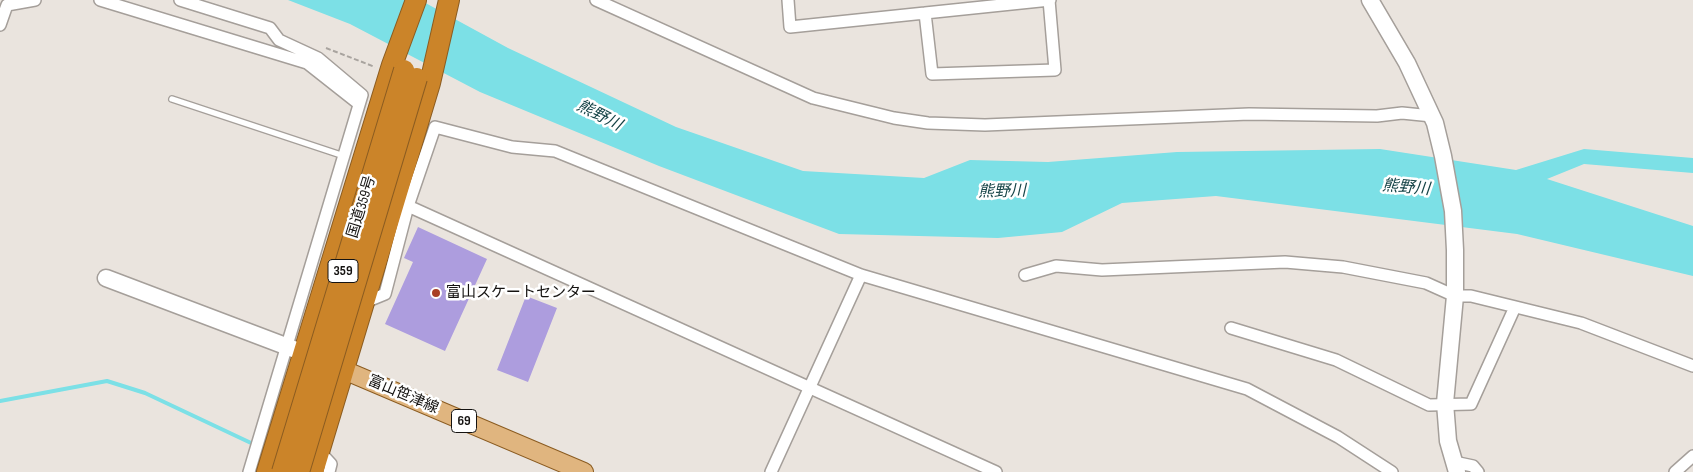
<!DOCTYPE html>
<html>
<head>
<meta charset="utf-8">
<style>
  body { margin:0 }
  canvas { display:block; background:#eae4de }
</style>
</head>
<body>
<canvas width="1693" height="472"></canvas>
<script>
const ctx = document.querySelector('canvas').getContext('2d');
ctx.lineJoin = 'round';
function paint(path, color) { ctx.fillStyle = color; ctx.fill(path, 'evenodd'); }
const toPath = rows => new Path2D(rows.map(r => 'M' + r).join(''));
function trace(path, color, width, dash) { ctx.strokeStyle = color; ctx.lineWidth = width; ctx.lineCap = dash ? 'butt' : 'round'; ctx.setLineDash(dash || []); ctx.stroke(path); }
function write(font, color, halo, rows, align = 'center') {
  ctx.font = font + ' "Sofia Sans Condensed","Noto Sans JP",sans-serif'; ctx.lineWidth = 5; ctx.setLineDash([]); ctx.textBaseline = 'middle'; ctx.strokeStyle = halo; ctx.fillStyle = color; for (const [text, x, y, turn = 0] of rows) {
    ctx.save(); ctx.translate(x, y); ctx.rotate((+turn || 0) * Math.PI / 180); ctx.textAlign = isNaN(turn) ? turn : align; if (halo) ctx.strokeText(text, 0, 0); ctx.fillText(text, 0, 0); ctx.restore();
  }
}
paint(toPath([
  [288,0,420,0,508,48,676,127,803,171,924,178,970,160,1048,162,1177,152,1380,149,1516,170,1584,149,1693,158,1693,173,1584,164,1547,179,1693,226,1693,276,1517,234,1216,196,1122,203,1062,232,998,238,839,234,659,166,480,92,350,24]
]), '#7ce0e6');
trace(toPath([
  [0,401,107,381,145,393,268,451]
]), '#7ce0e6', 4);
paint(toPath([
  [418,227,487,259,445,351,385,324,413,262,404,258],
  [526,296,557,308,528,382,497,370]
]), '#ad9dde');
const lane = toPath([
  [172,99,344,156]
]);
const street = toPath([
  [100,0,307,63,359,104],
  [180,0,270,28,279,40,318,58,362,95,249,472],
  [596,0,813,98,894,118,928,123,985,125,1249,114,1377,116,1402,113,1432,116],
  [788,0,790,27,1050,0],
  [925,13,932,74,1055,70,1049,0],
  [0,25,7,5,35,0],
  [408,206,996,472],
  [1025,275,1056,266,1102,270,1285,262,1343,267,1426,283,1455,296,1471,296,1581,323,1693,366],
  [363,303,385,294,408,206,435,127,512,147,555,151,861,275,1247,389,1338,437,1392,472],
  [1231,328,1336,360,1429,405,1471,404,1515,307],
  [319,451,331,464,329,472],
  [1454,462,1473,466,1478,472],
  [771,472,861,275],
  [1675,472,1693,456]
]);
const secondary = toPath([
  [1370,0,1407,63,1435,123,1443,156,1453,211,1455,250,1455,296,1445,403,1448,441,1457,472],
  [106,278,304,353]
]);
const primary = toPath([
  [332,365,584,472]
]);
const highway = toPath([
  [267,472,392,65,416,0],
  [313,472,430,83,449,0]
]);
trace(lane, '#a59f9a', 8);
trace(street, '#a59f9a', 14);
trace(secondary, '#a59f9a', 19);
trace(primary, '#8b5c21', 20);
trace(highway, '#8b5c21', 22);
trace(toPath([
  [326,48,375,67]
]), '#a9a49f', 2, [5, 2.5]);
trace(lane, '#fff', 5.5);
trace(street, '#fff', 11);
trace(secondary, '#fff', 16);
trace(primary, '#e0b57f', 18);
trace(highway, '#cb8429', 20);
const highwayBridge = toPath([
  [282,472,404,70],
  [299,472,417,78]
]);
trace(highwayBridge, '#8b5c21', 22, []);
trace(highwayBridge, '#cb8429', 20);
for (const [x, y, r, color] of [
  [436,293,5,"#a83f25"]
]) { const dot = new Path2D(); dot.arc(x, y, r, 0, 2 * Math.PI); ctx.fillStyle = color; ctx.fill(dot); trace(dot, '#fff', 2); }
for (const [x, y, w] of [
  [343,271,30],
  [464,421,25]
]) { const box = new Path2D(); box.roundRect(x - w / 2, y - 11.5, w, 23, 4); ctx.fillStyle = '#fff'; ctx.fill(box); trace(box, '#151311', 1); }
write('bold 14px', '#151311', null, [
  ["359",343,271],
  ["69",464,421]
]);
write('15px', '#151311', '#fff', [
  ["国道359号",362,207,-73],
  ["富山笹津線",403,395,23]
]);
write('15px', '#151311', '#fff', [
  ["富山スケートセンター",446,293]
], 'left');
write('italic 16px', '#164447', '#fff', [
  ["熊野川",599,116,27],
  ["熊野川",1406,188,5],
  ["熊野川",1002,192,-1]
]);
</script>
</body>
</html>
